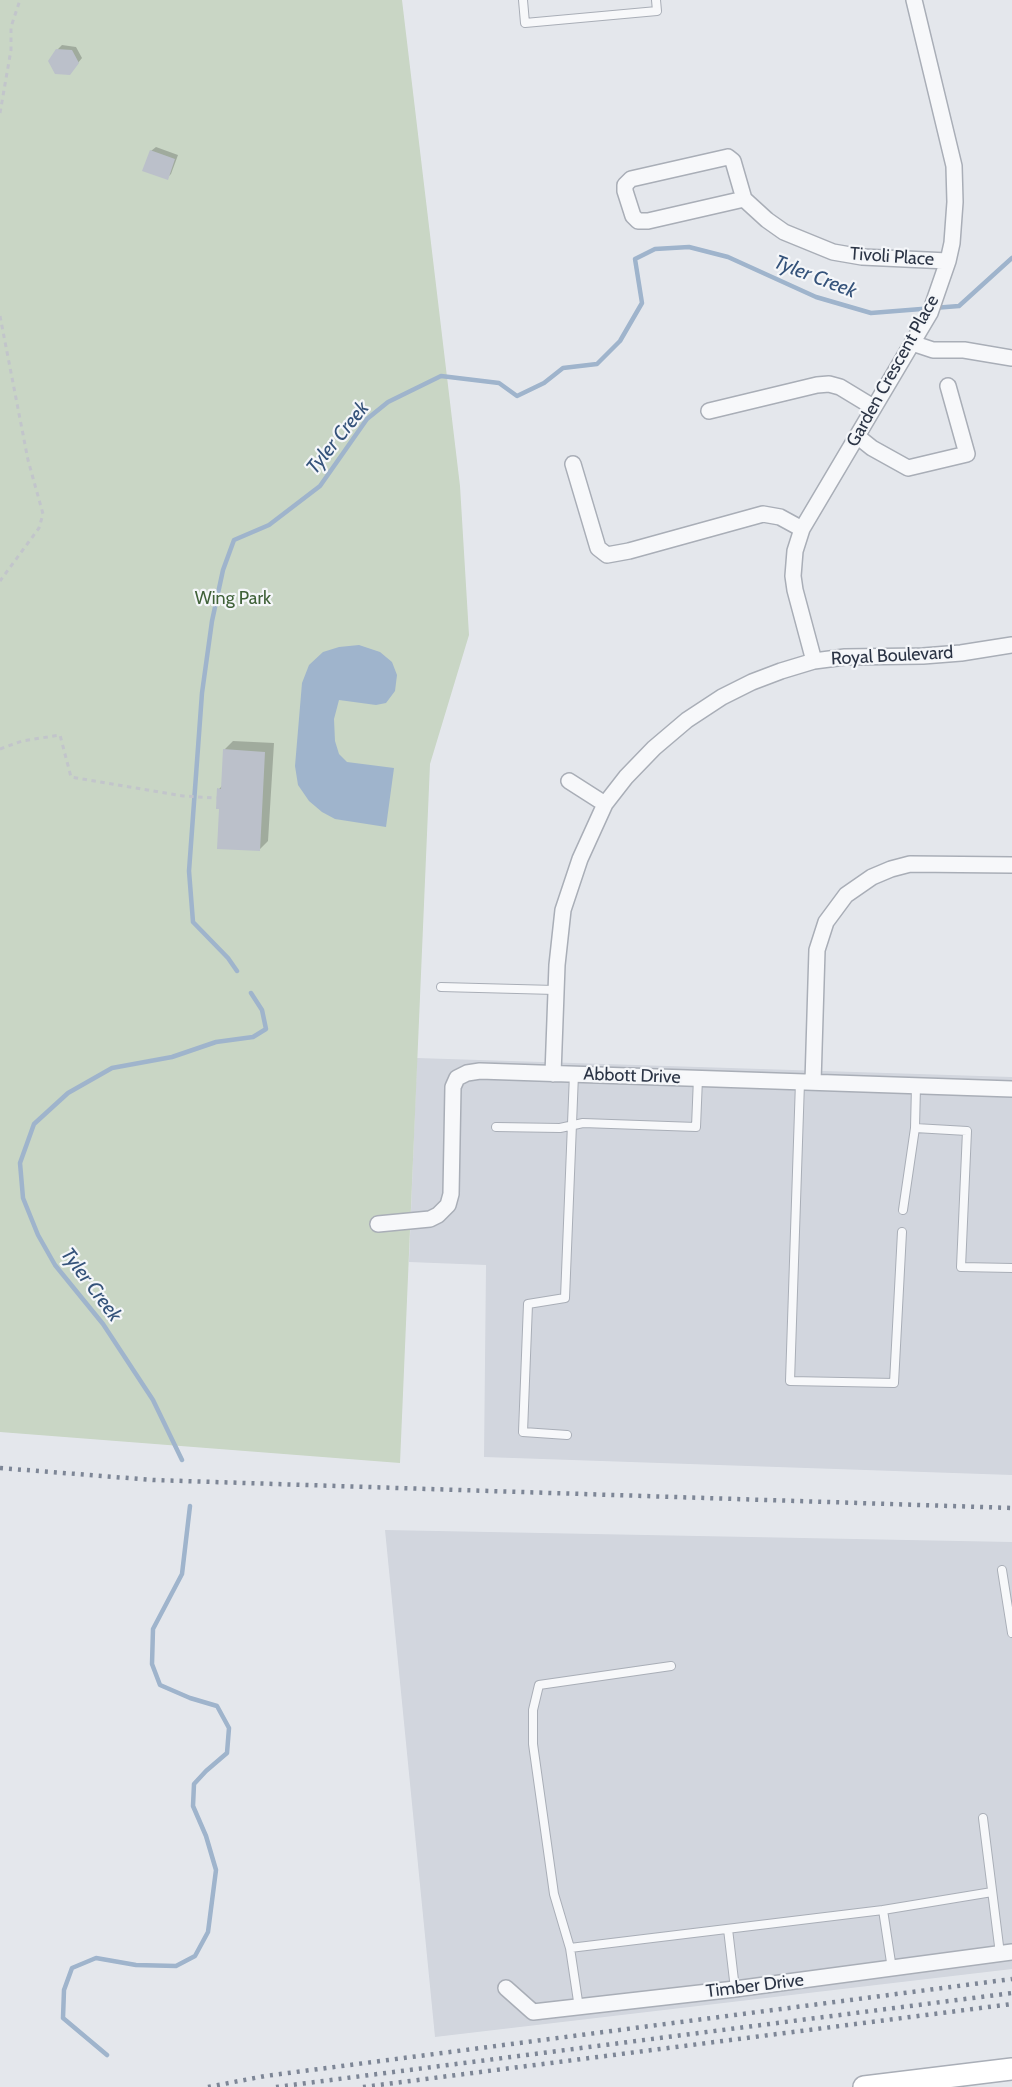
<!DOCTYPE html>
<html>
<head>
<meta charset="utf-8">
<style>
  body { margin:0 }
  canvas { display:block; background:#e4e7ec }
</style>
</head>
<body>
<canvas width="1012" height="2087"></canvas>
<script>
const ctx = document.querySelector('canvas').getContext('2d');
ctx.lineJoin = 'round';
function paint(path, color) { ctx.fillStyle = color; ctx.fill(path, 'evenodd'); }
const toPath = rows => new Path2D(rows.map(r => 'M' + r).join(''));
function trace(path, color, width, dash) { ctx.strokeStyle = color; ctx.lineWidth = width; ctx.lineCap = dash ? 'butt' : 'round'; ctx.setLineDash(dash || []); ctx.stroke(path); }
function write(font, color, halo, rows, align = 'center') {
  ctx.font = font + ' Cabin,sans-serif'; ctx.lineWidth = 4.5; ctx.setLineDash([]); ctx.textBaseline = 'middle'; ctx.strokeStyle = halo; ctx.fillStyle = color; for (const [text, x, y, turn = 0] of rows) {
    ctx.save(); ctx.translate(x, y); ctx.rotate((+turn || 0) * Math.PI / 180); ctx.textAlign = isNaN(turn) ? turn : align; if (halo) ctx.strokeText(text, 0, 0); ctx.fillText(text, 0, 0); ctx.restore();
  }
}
paint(toPath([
  [417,1058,1012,1077,1012,1475,484,1457,486,1265,409,1262],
  [385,1530,1012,1542,1012,1969,435,2037]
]), '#d2d6de');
paint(toPath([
  [0,0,402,0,460,486,469,635,430,764,400,1463,0,1432]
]), '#c9d6c5');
paint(toPath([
  [359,645,380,652,392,662,397,675,395,691,386,703,376,705,339,700,334,719,335,741,339,754,347,762,394,768,386,827,335,819,322,812,309,801,298,785,295,766,302,683,309,665,323,652,339,647]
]), '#9fb4cc');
paint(toPath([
  [62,45,76,47,82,58,73,69,57,50],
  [156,147,178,155,171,174,167,178,151,151],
  [233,741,274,743,268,841,259,850,221,808,219,789,222,786,224,750]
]), '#0003');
trace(toPath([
  [237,971,228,958,193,922,189,871,202,693,212,621,223,570,234,540,269,525,320,486,367,419,388,402,441,376,499,383,517,396,544,383,563,368,597,364,620,341,642,303,635,259,655,249,689,247,728,257,816,297,871,313,959,306,1012,258],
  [182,1460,153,1400,103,1324,55,1265,38,1235,23,1198,20,1163,34,1124,68,1093,112,1068,172,1057,216,1042,253,1037,266,1029,262,1010,251,993],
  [107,2055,63,2018,64,1990,72,1968,96,1958,136,1965,176,1966,195,1956,208,1932,216,1870,206,1836,193,1806,194,1784,206,1771,227,1753,229,1728,217,1706,190,1698,160,1685,152,1664,153,1629,182,1574,190,1506]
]), '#9fb4cc', 4.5);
paint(toPath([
  [56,49,72,50,79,63,70,75,55,74,48,61],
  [150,150,175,159,168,180,142,171],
  [223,749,265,752,260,851,217,849,219,809,216,809,217,788,221,789]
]), '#bbc0ca');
const lane = toPath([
  [523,0,525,23,657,11,656,0],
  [441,987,555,990],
  [800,1082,790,1381,894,1383,902,1232],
  [496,1127,560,1128,583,1123,696,1127,698,1078],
  [915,1128,967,1131,961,1267,1012,1268],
  [903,1210,915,1128,916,1086],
  [567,1435,523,1432,528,1304,565,1298,574,1074],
  [1002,1570,1012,1633],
  [983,1818,1000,1954],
  [728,1929,735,1989],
  [570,1948,554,1894,533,1744,533,1710,539,1685,671,1666],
  [892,1969,883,1910,992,1892],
  [579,2008,570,1948,883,1910]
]);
const street = toPath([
  [728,157,733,161,744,199,648,221,638,221,633,216,625,191,625,185,631,179,728,157],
  [744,199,767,220,784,232,833,252,862,257,948,261],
  [912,343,933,350,964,350,1012,358],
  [709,411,817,385,829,384,840,387,873,407],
  [857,436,872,448,908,468,967,454,948,386],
  [573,464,598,548,607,555,629,551,763,514,780,517,802,529],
  [814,661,795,590,793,576,795,551,802,529,930,313,948,261,952,243,955,202,954,166,914,0],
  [569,781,605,804,626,777,654,748,687,720,722,697,752,682,781,671,814,661,845,657,923,656,961,653,1012,645],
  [553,1074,557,965,563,910,580,859,605,804],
  [813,1082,817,950,826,922,846,895,872,877,891,869,910,864,1012,865],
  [378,1224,430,1219,438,1215,448,1205,451,1194,453,1087,457,1078,467,1073,480,1071,1012,1089],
  [506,1988,533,2012,735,1989,1012,1952]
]);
const secondary = toPath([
  [864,2087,1012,2069]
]);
trace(lane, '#a9aeb7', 10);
trace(street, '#a9aeb7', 18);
trace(secondary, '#a9aeb7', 24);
trace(toPath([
  [0,113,11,50,11,27,20,0],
  [0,316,28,460,43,514,39,528,0,581],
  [0,749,22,741,60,735,71,777,183,796,217,798]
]), '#c2c5cb', 3, [4.5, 4.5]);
trace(lane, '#f7f8fa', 8);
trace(street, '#f7f8fa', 15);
trace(secondary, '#fff', 21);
trace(toPath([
  [0,1468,153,1480,1012,1508],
  [208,2087,265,2076,1012,1979],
  [276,2087,1012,1993],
  [363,2087,1012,2004]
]), '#7d8696', 4.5, [3, 6]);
write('18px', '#2b3445', '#f4f6f9', [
  ["Tivoli Place",892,257,4],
  ["Garden Crescent Place",893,371,-61],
  ["Royal Boulevard",892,656,-3],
  ["Abbott Drive",632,1076,2],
  ["Timber Drive",755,1986,-7]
]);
write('18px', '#3f6138', '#f4f6f9', [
  ["Wing Park",233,599]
]);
write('italic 20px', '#34527a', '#f4f6f9', [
  ["Tyler Creek",815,277,21],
  ["Tyler Creek",338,438,-51],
  ["Tyler Creek",91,1285,53]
]);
</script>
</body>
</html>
